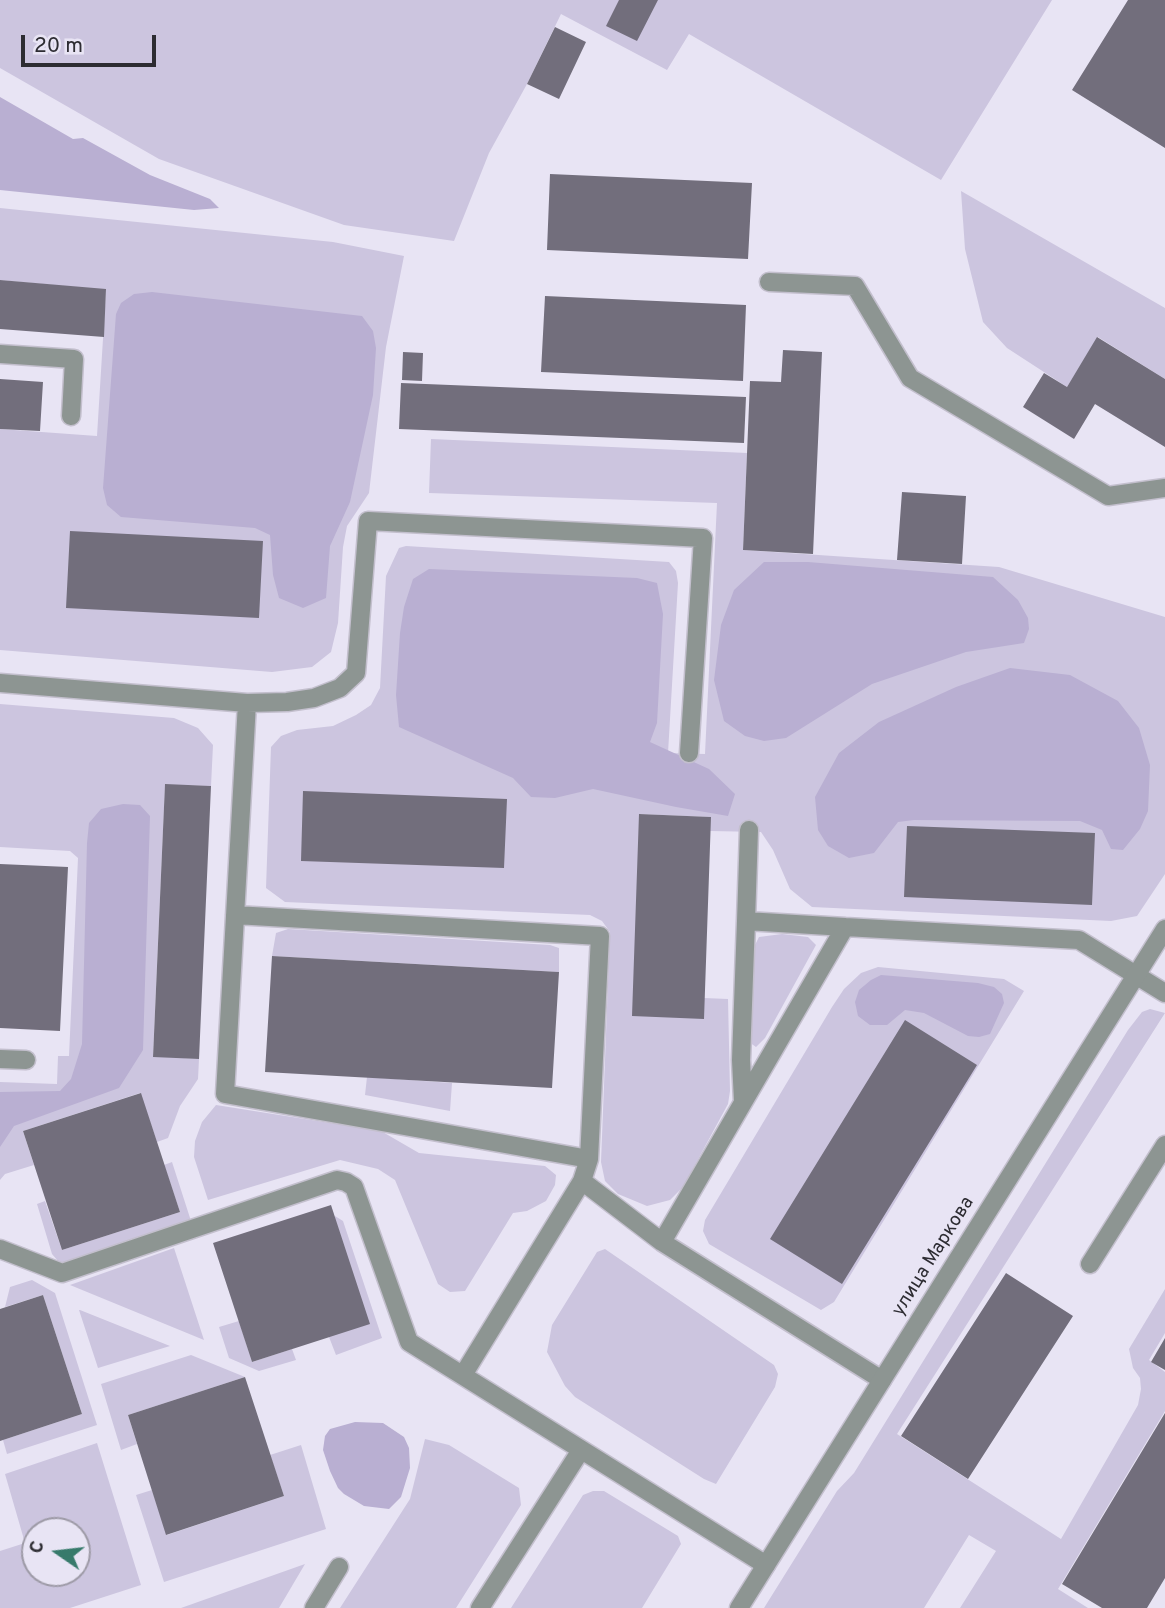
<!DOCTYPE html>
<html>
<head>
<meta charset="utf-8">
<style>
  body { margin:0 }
  #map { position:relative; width:1165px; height:1608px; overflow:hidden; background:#e8e4f4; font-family:Overpass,sans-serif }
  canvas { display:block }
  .north { position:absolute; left:21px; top:1517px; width:70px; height:70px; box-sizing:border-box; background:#e8e4f4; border:2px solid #9d9aa6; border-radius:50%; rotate:284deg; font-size:19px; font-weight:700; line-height:28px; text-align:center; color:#2d2c32 }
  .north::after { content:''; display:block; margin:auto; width:24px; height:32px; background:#377a6b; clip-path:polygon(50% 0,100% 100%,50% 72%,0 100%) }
  .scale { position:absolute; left:21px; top:35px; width:135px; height:32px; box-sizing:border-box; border:4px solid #2d2c32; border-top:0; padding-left:9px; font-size:21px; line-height:24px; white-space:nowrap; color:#2d2c32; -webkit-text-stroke:5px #e8e4f4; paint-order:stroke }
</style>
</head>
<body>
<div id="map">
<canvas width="1165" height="1608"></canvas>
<div class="north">С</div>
<div class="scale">20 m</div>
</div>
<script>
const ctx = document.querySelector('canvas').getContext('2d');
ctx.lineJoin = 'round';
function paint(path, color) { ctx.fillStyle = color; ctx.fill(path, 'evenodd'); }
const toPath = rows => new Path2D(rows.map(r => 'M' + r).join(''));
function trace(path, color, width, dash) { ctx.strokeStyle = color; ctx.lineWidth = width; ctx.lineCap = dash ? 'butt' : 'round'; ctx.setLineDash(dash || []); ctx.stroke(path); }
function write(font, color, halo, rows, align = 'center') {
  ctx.font = font + ' Overpass,sans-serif'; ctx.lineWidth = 7; ctx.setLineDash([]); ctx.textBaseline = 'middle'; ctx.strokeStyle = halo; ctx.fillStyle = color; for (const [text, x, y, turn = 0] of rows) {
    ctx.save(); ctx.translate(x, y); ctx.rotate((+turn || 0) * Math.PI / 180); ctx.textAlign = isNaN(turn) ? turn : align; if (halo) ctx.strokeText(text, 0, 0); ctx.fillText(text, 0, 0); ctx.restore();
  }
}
paint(toPath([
  [0,0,1052,0,941,180,689,34,667,70,561,14,527,84,489,153,454,241,344,225,159,159,0,68],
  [961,191,1165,308,1165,379,1098,337,1067,387,1007,348,983,322,965,249],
  [0,208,333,242,404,256,386,347,369,493,347,526,343,547,338,623,331,652,312,667,272,672,0,650,0,429,97,436,106,290,0,280],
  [431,439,747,453,743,550,999,567,1165,617,1165,874,1137,916,1111,921,812,907,790,889,773,850,761,832,710,831,710,817,639,814,704,998,728,999,730,1091,728,1104,683,1187,670,1200,647,1206,618,1194,605,1181,601,1162,610,932,602,921,590,915,285,902,266,888,271,747,281,736,297,730,333,726,356,715,371,705,380,688,386,576,399,548,406,546,669,562,676,571,678,583,668,753,705,754,717,503,429,493],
  [0,704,174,718,198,728,213,745,211,786,165,785,153,1056,199,1059,198,1079,180,1106,168,1138,157,1142,140,1093,23,1131,34,1165,5,1174,0,1180,0,1082,57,1084,58,1056,69,1056,78,858,70,851,0,847],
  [288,929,550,945,559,948,559,972,272,956,276,933],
  [782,934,808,937,816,945,765,1038,756,1047,749,1042,754,947,759,937],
  [878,967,1004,979,1024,991,834,1302,821,1310,709,1244,703,1231,705,1220,832,1007,844,989,861,973],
  [1150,1009,1165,1013,897,1434,1061,1539,1138,1405,1141,1389,1140,1378,1133,1368,1129,1349,1165,1289,1165,1333,1149,1360,1165,1372,1165,1411,1058,1589,1088,1608,960,1608,996,1551,969,1535,924,1608,764,1608,837,1491,854,1473,1128,1030,1142,1012],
  [367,1077,452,1083,450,1111,365,1095],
  [216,1105,381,1131,419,1153,545,1166,556,1175,555,1185,546,1201,527,1211,513,1213,465,1291,450,1292,438,1284,395,1180,378,1169,340,1160,208,1200,194,1157,195,1141,202,1122],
  [172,1162,191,1221,64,1263,58,1261,52,1254,37,1204,45,1201,62,1250,180,1212,164,1165],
  [335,1216,343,1221,382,1338,336,1355,329,1337],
  [174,1248,204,1340,70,1285],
  [605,1249,774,1365,778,1374,775,1387,716,1484,704,1479,575,1397,565,1386,547,1352,552,1325,597,1252],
  [32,1280,55,1293,97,1425,7,1454,3,1440,82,1414,43,1295,5,1307,10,1287],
  [79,1310,80,1310,170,1346,98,1368],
  [239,1321,252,1362,292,1349,296,1360,259,1371,229,1358,219,1327],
  [191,1355,245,1377,128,1415,137,1444,121,1450,101,1384],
  [425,1439,449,1445,519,1488,521,1505,456,1608,340,1608,410,1499],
  [97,1443,141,1585,70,1608,0,1608,0,1551,25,1543,5,1474],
  [35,1531,77,1531,77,1573,35,1573],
  [301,1445,326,1529,164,1582,136,1495,152,1490,167,1535,284,1496,270,1455],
  [593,1491,604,1491,678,1536,681,1544,642,1608,511,1608,583,1495],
  [305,1564,279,1608,181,1608]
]), '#ccc5df');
paint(toPath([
  [0,97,73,139,83,138,150,175,210,199,219,208,194,210,0,190],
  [152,292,362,316,373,331,376,348,373,395,350,502,330,546,326,598,303,608,279,598,273,575,270,535,255,528,121,517,107,505,103,488,116,314,121,303,134,294],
  [764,562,808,562,993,577,1018,600,1028,618,1029,629,1024,643,966,652,872,684,786,738,764,741,745,736,724,721,714,680,721,625,734,590],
  [429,569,637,578,657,583,663,614,657,723,650,742,709,769,735,794,728,816,676,807,593,789,555,798,531,797,513,778,399,727,396,695,400,633,404,607,413,579],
  [1010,668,1070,675,1118,701,1139,728,1150,765,1148,811,1140,829,1123,850,1111,849,1102,830,1080,821,914,820,898,822,874,853,849,858,828,846,818,830,815,797,839,753,879,722,956,687],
  [123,804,140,805,150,816,143,1050,119,1088,14,1126,0,1147,0,1092,60,1091,71,1079,82,1044,87,843,89,823,101,809],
  [881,975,978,983,994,987,1002,994,1004,1003,990,1034,979,1037,968,1036,924,1013,905,1010,887,1025,870,1025,858,1016,855,1002,859,990,871,980],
  [355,1422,383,1423,404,1437,409,1448,410,1468,401,1497,389,1509,364,1506,344,1494,338,1488,330,1471,323,1450,325,1436,330,1429]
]), '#b9afd2');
paint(toPath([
  [619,0,658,0,637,41,606,26],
  [1128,0,1165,0,1165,148,1072,90],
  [555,27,586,42,559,99,527,84],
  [550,174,752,183,748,259,547,250],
  [0,280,106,289,104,337,0,329],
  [545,296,746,305,743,381,541,372],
  [1097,337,1165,379,1165,447,1095,404,1074,439,1023,407,1044,373,1067,387],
  [783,350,822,352,813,554,743,550,750,381,781,382],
  [403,352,423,353,422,381,402,380],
  [0,379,43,382,40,431,0,429],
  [401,383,746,397,744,443,399,429],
  [902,492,966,496,962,564,897,560],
  [70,531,263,541,259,618,66,608],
  [165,784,211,786,199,1059,153,1057],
  [303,791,507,799,504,868,301,861],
  [639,814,711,817,704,1019,632,1016],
  [907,826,1095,833,1092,905,904,897],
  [0,864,68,867,60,1031,0,1028],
  [272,956,559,972,552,1088,265,1072],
  [905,1020,977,1065,842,1284,770,1239],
  [141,1093,180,1212,62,1250,23,1131],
  [331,1205,370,1324,252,1362,213,1243],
  [1006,1273,1073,1316,968,1479,901,1436],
  [43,1295,82,1414,0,1441,0,1309],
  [1165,1338,1165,1370,1151,1362],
  [245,1377,284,1496,166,1535,128,1415],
  [1165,1413,1165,1578,1147,1608,1102,1608,1062,1584]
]), '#726e7c');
const service = toPath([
  [769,282,855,286,910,378,1108,496,1165,488],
  [0,354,74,359,71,416],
  [0,683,247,703,287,702,314,698,340,688,356,673,368,521,703,538,689,753],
  [235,915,600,936,589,1159,225,1094,247,703],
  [746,921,749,830],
  [0,1059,26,1060],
  [743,1101,741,1060,746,921,845,927],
  [589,1159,582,1181,662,1242,882,1380],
  [662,1242,845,927,1079,940,1165,993],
  [0,1249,62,1273,337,1180,346,1182,354,1187,409,1342,766,1565],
  [1090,1264,1165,1145],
  [463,1375,582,1181],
  [314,1608,339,1567],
  [480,1608,581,1450]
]);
const tertiary = toPath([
  [739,1608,1165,929]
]);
trace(service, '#c3bfcd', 21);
trace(tertiary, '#c3bfcd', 21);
trace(service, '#8d9592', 18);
trace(tertiary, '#8d9592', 18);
write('19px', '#2d2c32', '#e8e4f4', [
  ["улица Маркова",934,1257,-58]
]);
</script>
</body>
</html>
